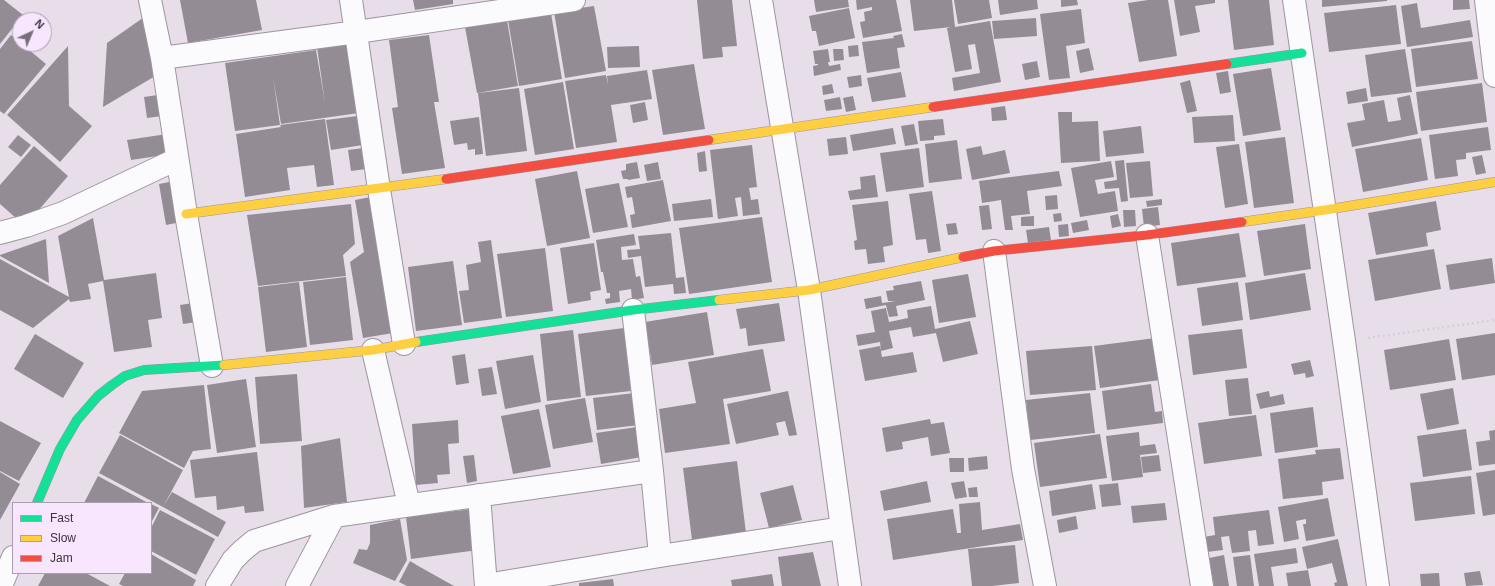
<!DOCTYPE html>
<html>
<head>
<meta charset="utf-8">
<style>
  body { margin:0 }
  #map { position:relative; width:1495px; height:586px; overflow:hidden; background:#e7deea; font-family:Arial,sans-serif }
  canvas { display:block }
  .legend { position:absolute; left:12px; top:502px; width:140px; height:72px; box-sizing:border-box; background:#f7e6fd; border:1px solid #ab9eb0; margin:0; padding:5px 7px; list-style:none; font-size:12px; color:#3a333c }
  .legend li { display:flex; align-items:center; gap:8px; height:20px }
  .legend b { width:20px; border:1px solid #ab9eb0 }
  .north { position:absolute; left:12px; top:12px; width:40px; height:40px; box-sizing:border-box; background:#f7e6fd; border:1px solid #ab9eb0; border-radius:50%; rotate:44deg; font-size:11px; font-weight:700; line-height:16px; text-align:center; color:#3a333c }
  .north::after { content:''; display:block; margin:auto; width:14px; height:18px; background:#776f79; clip-path:polygon(50% 0,100% 100%,50% 72%,0 100%) }
</style>
</head>
<body>
<div id="map">
<canvas width="1495" height="586"></canvas>
<ul class="legend">
<li><b style="height:5px;background:#16e098"></b>Fast</li>
<li><b style="height:5px;background:#ffcf43"></b>Slow</li>
<li><b style="height:5px;background:#f24e42"></b>Jam</li>
</ul>
<div class="north">N</div>
</div>
<script>
const ctx = document.querySelector('canvas').getContext('2d');
ctx.lineJoin = 'round';
function paint(path, color) { ctx.fillStyle = color; ctx.fill(path, 'evenodd'); }
const toPath = rows => new Path2D(rows.map(r => 'M' + r).join(''));
function trace(path, color, width, dash) { ctx.strokeStyle = color; ctx.lineWidth = width; ctx.lineCap = dash ? 'butt' : 'round'; ctx.setLineDash(dash || []); ctx.stroke(path); }
paint(toPath([
  [0,0,4,0,23,15,0,44],
  [180,0,256,0,262,30,188,43],
  [413,0,453,0,453,4,415,10],
  [697,0,732,0,737,46,722,47,723,57,703,59],
  [814,0,848,0,849,7,816,12],
  [856,0,896,0,902,31,863,38,860,22,865,21,864,12,872,10,872,7,857,10],
  [910,0,952,0,955,27,990,21,1001,82,954,91,952,78,980,73,975,44,968,45,972,69,955,72,947,28,951,27,914,31],
  [954,0,989,0,992,18,958,24],
  [998,0,1037,0,1038,9,1000,15],
  [1061,0,1077,0,1078,5,1061,7],
  [1148,0,1168,0,1177,56,1139,62,1128,3],
  [1174,0,1215,0,1215,3,1195,6,1200,32,1180,36],
  [1228,0,1269,0,1274,45,1234,50],
  [1322,0,1387,0,1387,1,1322,7],
  [1453,0,1469,0,1470,9,1453,10],
  [1417,3,1421,28,1470,20,1473,37,1407,47,1401,6],
  [1396,5,1401,44,1329,52,1324,13],
  [594,6,606,71,565,78,554,12],
  [849,8,855,38,819,46,816,31,812,31,809,16],
  [1081,9,1085,43,1066,46,1070,78,1049,80,1040,14],
  [150,13,162,72,103,107,107,43],
  [551,13,562,79,519,86,508,20],
  [1036,18,1037,36,994,39,992,21],
  [507,20,518,86,477,93,465,27],
  [902,34,905,47,897,48,900,68,867,73,862,42,894,38,893,36],
  [11,35,20,42,20,44,22,44,46,64,4,114,0,111,0,49],
  [429,35,439,102,434,102,445,168,402,174,392,108,398,107,389,40],
  [1472,41,1478,79,1416,87,1411,49],
  [355,42,366,112,281,124,273,77,280,125,235,131,225,63,316,50,325,103,317,47],
  [858,45,859,56,849,57,848,46],
  [68,46,69,106,92,126,60,162,7,115],
  [639,46,640,67,608,68,607,47],
  [1089,48,1094,70,1080,73,1076,51],
  [828,49,830,62,828,62,829,66,840,64,841,70,814,76,813,66,818,65,818,64,815,64,813,51],
  [833,49,843,49,844,60,834,61],
  [1405,49,1412,92,1371,97,1365,55],
  [1037,61,1040,77,1025,80,1022,64],
  [694,64,705,129,663,135,652,70],
  [1271,68,1281,130,1243,136,1233,74],
  [647,70,652,99,611,105,617,142,576,148,565,81,606,75,608,85,607,76],
  [1228,71,1231,92,1220,94,1216,73],
  [901,72,906,97,872,102,867,78],
  [861,75,862,86,849,88,847,77],
  [1190,80,1197,111,1187,113,1180,83],
  [563,82,574,149,535,155,524,89],
  [1482,83,1487,122,1421,131,1416,92],
  [832,84,834,93,823,95,822,86],
  [519,88,527,151,486,156,478,93],
  [1366,88,1368,101,1348,104,1346,92],
  [158,95,162,116,147,118,144,97],
  [1410,95,1418,134,1352,147,1347,123,1365,120,1362,104,1384,100,1388,122,1401,120,1397,98],
  [853,96,856,110,846,112,843,98],
  [840,97,842,109,826,111,824,100],
  [645,102,648,120,633,123,630,105],
  [1005,106,1007,120,992,121,991,108],
  [1058,112,1072,112,1072,122,1098,121,1100,161,1061,163],
  [365,115,369,144,331,150,326,120],
  [1233,115,1235,141,1194,143,1192,117],
  [479,117,483,154,475,155,475,149,468,150,467,143,454,145,450,121],
  [325,119,334,185,317,187,314,165,287,168,290,190,245,197,236,134,281,127,280,125],
  [943,119,945,135,934,136,934,140,920,141,918,121],
  [914,124,918,144,905,146,901,126],
  [1141,126,1144,153,1106,157,1103,131],
  [1488,127,1491,150,1466,153,1466,159,1456,160,1458,176,1435,179,1429,135],
  [893,128,896,144,853,151,850,135],
  [167,134,171,154,131,160,127,140],
  [18,135,31,145,21,157,8,147],
  [846,137,848,154,829,156,827,139],
  [1285,137,1294,203,1254,208,1245,142],
  [1421,138,1428,180,1363,192,1355,149],
  [957,140,962,179,929,183,925,144],
  [1239,144,1248,204,1225,208,1216,147],
  [752,145,757,187,749,188,751,200,758,199,760,214,743,216,741,197,735,198,738,216,718,219,710,150],
  [34,146,68,176,25,226,0,204,0,185],
  [981,146,983,155,1005,150,1010,173,972,180,966,149],
  [371,147,374,168,351,171,348,150],
  [919,148,924,187,886,192,880,153],
  [705,151,707,171,699,172,697,153],
  [1482,155,1486,173,1476,175,1472,157],
  [1124,160,1128,201,1121,202,1119,188,1105,189,1104,182,1117,180,1115,161],
  [1111,161,1114,177,1095,180,1098,194,1115,191,1118,211,1080,217,1071,168],
  [1150,161,1153,196,1130,198,1126,163],
  [637,162,640,178,628,180,628,179,623,179,621,171,626,170,626,164],
  [658,162,661,179,647,181,644,165],
  [577,171,590,238,547,246,535,179],
  [1059,171,1062,186,1027,191,1030,214,1011,216,1013,230,1005,230,1001,200,982,203,979,181],
  [875,175,878,197,850,200,848,191,861,189,860,177],
  [663,180,671,221,632,228,630,215,635,214,632,197,627,198,625,187],
  [174,181,181,222,166,225,159,184],
  [619,183,628,227,593,233,585,189],
  [932,191,941,251,928,253,926,239,916,240,909,194],
  [1057,195,1058,209,1046,210,1045,196],
  [376,196,399,332,363,338,350,262,364,252,355,200],
  [711,199,713,217,674,221,672,204],
  [1162,199,1162,205,1147,207,1146,201],
  [888,201,893,245,883,247,885,262,868,264,866,249,855,250,854,241,857,240,852,205],
  [1436,201,1441,230,1426,233,1428,246,1376,255,1368,213],
  [351,204,355,244,343,255,346,276,258,286,247,215],
  [989,205,992,229,982,230,979,206],
  [1158,207,1160,225,1144,227,1142,209],
  [1123,210,1135,210,1136,226,1124,227],
  [1061,213,1062,221,1054,222,1053,214],
  [1118,214,1121,226,1112,228,1110,216],
  [1034,216,1034,226,1021,226,1021,217],
  [762,217,772,282,689,294,679,228],
  [93,218,104,280,156,273,162,318,148,320,152,347,114,352,103,281,88,284,91,299,70,302,69,299,33,328,0,310,0,259,69,297,58,236],
  [1087,220,1089,230,1073,233,1071,223],
  [956,223,958,234,948,235,946,224],
  [1068,224,1069,236,1059,237,1058,225],
  [1305,224,1311,269,1264,276,1257,231],
  [1049,227,1051,240,1028,243,1026,230],
  [671,233,676,278,684,277,686,293,674,294,673,284,645,287,641,256,628,258,627,250,640,249,638,236],
  [1239,233,1246,277,1177,286,1171,243],
  [634,234,636,245,621,247,622,260,633,259,636,277,640,276,644,298,632,300,631,289,619,291,620,302,606,304,605,299,610,298,610,293,607,293,603,272,601,272,596,240],
  [46,239,49,283,0,256,0,255],
  [491,240,502,318,464,323,459,291,469,290,466,265,481,262,478,242],
  [594,243,601,290,590,292,591,300,568,304,560,248],
  [545,248,553,311,506,317,497,254],
  [1434,249,1441,289,1375,301,1368,260],
  [1492,258,1495,283,1450,290,1446,265],
  [453,261,462,325,416,331,408,267],
  [1305,273,1311,310,1250,320,1245,283],
  [968,274,976,317,939,323,932,280],
  [346,277,353,340,310,345,303,282],
  [921,281,925,300,896,306,898,316,889,317,886,305,866,309,864,299,881,296,882,303,896,301,888,301,886,291,894,290,893,286],
  [299,282,307,347,266,352,258,287],
  [1238,282,1243,320,1202,326,1197,288],
  [193,303,197,322,183,324,180,305],
  [779,303,785,341,748,346,746,328,740,329,736,309],
  [931,306,935,329,970,321,978,354,943,362,936,333,913,337,911,327,889,331,893,348,881,351,880,342,858,346,856,335,875,332,871,311,886,308,889,322,908,318,907,310],
  [707,312,714,355,652,365,645,322],
  [624,328,631,391,586,396,578,334],
  [1242,329,1247,368,1193,375,1188,335],
  [573,330,581,397,547,401,540,334],
  [1495,333,1495,375,1462,380,1456,339],
  [35,334,84,363,63,398,14,369],
  [1155,338,1160,380,1100,388,1094,346],
  [1449,339,1456,380,1390,390,1384,350],
  [880,346,882,357,913,352,917,372,865,381,859,350],
  [1092,346,1096,390,1030,395,1026,351],
  [763,349,771,391,723,399,730,444,665,453,659,409,696,403,688,362],
  [465,354,469,383,456,385,452,356],
  [533,355,541,402,505,409,496,361],
  [1310,360,1314,376,1306,378,1305,373,1294,375,1291,364],
  [492,367,497,394,482,396,478,369],
  [297,374,302,441,260,444,255,377],
  [1248,378,1252,414,1229,416,1225,380],
  [246,379,256,447,217,453,207,385],
  [1151,384,1155,412,1162,411,1163,423,1107,430,1102,391],
  [204,385,211,449,193,451,184,468,119,433,142,391],
  [1453,388,1459,424,1427,430,1420,394],
  [788,391,797,435,789,436,785,421,776,423,779,435,736,444,727,404],
  [1269,391,1270,397,1283,394,1285,404,1260,409,1256,394],
  [634,393,639,425,597,430,593,398],
  [1090,393,1095,433,1030,440,1026,400],
  [585,398,593,442,553,449,545,405],
  [1313,407,1318,447,1275,453,1270,413],
  [539,409,551,467,513,474,501,416],
  [1256,415,1262,456,1204,464,1198,423],
  [930,419,931,424,944,422,950,453,931,456,928,437,902,442,903,449,886,452,882,428],
  [458,420,459,443,448,444,450,474,437,475,438,483,416,485,412,424],
  [0,421,41,443,19,481,0,471],
  [637,427,642,457,601,464,596,433],
  [1466,429,1472,470,1423,477,1417,436],
  [1495,430,1495,464,1479,466,1476,442,1490,440,1489,431],
  [1139,432,1140,446,1155,444,1157,453,1140,455,1143,477,1112,481,1106,436],
  [1100,434,1107,478,1040,487,1034,443],
  [120,435,183,470,163,507,99,473],
  [340,438,347,502,304,508,301,446],
  [1340,448,1344,479,1322,482,1323,495,1283,499,1278,459,1316,454,1315,450],
  [257,452,264,511,245,513,244,506,217,510,216,496,195,498,190,460],
  [474,455,477,481,467,483,463,456],
  [1159,455,1161,471,1143,473,1141,457],
  [987,456,988,469,969,471,968,458],
  [949,458,964,458,964,472,950,472],
  [737,461,746,533,692,540,683,468],
  [1495,470,1495,514,1483,516,1476,473],
  [0,472,20,484,0,520],
  [98,476,148,503,84,503],
  [1471,476,1475,514,1415,521,1410,483],
  [927,481,931,502,884,511,880,491],
  [964,481,967,497,955,499,951,483],
  [1118,483,1121,505,1102,507,1099,485],
  [1092,484,1096,509,1052,516,1049,491],
  [793,485,802,520,769,528,760,493],
  [977,487,978,497,969,497,968,488],
  [172,492,226,522,218,537,163,507],
  [1328,498,1335,536,1306,541,1303,524,1306,524,1306,519,1296,521,1299,539,1284,542,1278,507],
  [980,502,982,530,1020,524,1023,540,893,560,887,519,953,509,957,533,961,533,959,504],
  [1165,503,1167,520,1133,523,1131,506],
  [151,504,159,508,151,523],
  [472,509,478,550,411,559,406,517],
  [160,510,215,539,196,575,151,551,151,528],
  [1269,510,1274,544,1258,546,1256,530,1248,531,1250,551,1232,553,1229,536,1221,537,1223,550,1207,552,1204,537,1215,535,1213,517],
  [1076,516,1078,529,1059,533,1057,520],
  [400,519,407,560,395,581,353,563,359,549,367,550,370,543,370,525],
  [1338,539,1348,586,1335,586,1334,583,1337,582,1332,563,1307,569,1302,547],
  [1015,545,1019,583,992,586,972,586,968,549],
  [1296,548,1298,563,1271,567,1274,586,1259,586,1254,554],
  [813,552,821,586,782,586,778,557],
  [151,554,196,580,193,586,123,586,119,584,125,573,151,573],
  [1224,555,1229,586,1214,586,1209,558],
  [1250,555,1254,586,1237,586,1233,557],
  [410,561,420,567,454,586,407,586,399,582],
  [1308,570,1311,586,1288,586,1286,573],
  [1480,571,1483,585,1466,586,1464,573],
  [45,573,86,573,110,586,38,586],
  [1439,573,1440,586,1421,586,1420,574],
  [772,574,774,586,732,586,731,580],
  [613,579,614,586,579,586,579,583]
]), '#938c95');
const street = toPath([
  [150,0,162,58,186,214,212,366],
  [351,0,379,189,404,344],
  [761,0,809,290,850,586],
  [1294,0,1344,341,1378,586],
  [1486,0,1495,76],
  [162,58,357,32,574,0],
  [0,233,26,226,63,213,177,159],
  [1147,235,1202,586],
  [994,251,1023,469,1045,586],
  [633,310,652,471,660,556],
  [373,350,409,505],
  [479,495,486,586],
  [486,585,660,556,842,528],
  [1,586,13,557],
  [217,586,233,560,242,551,254,541,334,516,652,471],
  [297,586,334,516]
]);
const fast = toPath([
  [1227,64,1302,53],
  [416,342,633,310,719,300],
  [37,503,60,449,77,420,98,396,112,385,125,376,144,370,224,365]
]);
const slow = toPath([
  [709,140,933,107],
  [186,214,446,179],
  [1242,222,1325,210,1495,182],
  [719,300,809,290,963,257],
  [224,365,373,350,416,342]
]);
const jam = toPath([
  [933,107,1227,64],
  [446,179,709,140],
  [963,257,994,251,1147,235,1242,222]
]);
trace(street, '#9c959e', 24);
trace(fast, '#9c959e', 10);
trace(slow, '#9c959e', 10);
trace(jam, '#9c959e', 10);
trace(toPath([
  [1368,338,1495,320]
]), '#d3d1d5', 2.5, [2, 3]);
trace(street, '#fbfafc', 22);
trace(fast, '#16e098', 9);
trace(slow, '#ffcf43', 9);
trace(jam, '#f24e42', 9);
</script>
</body>
</html>
